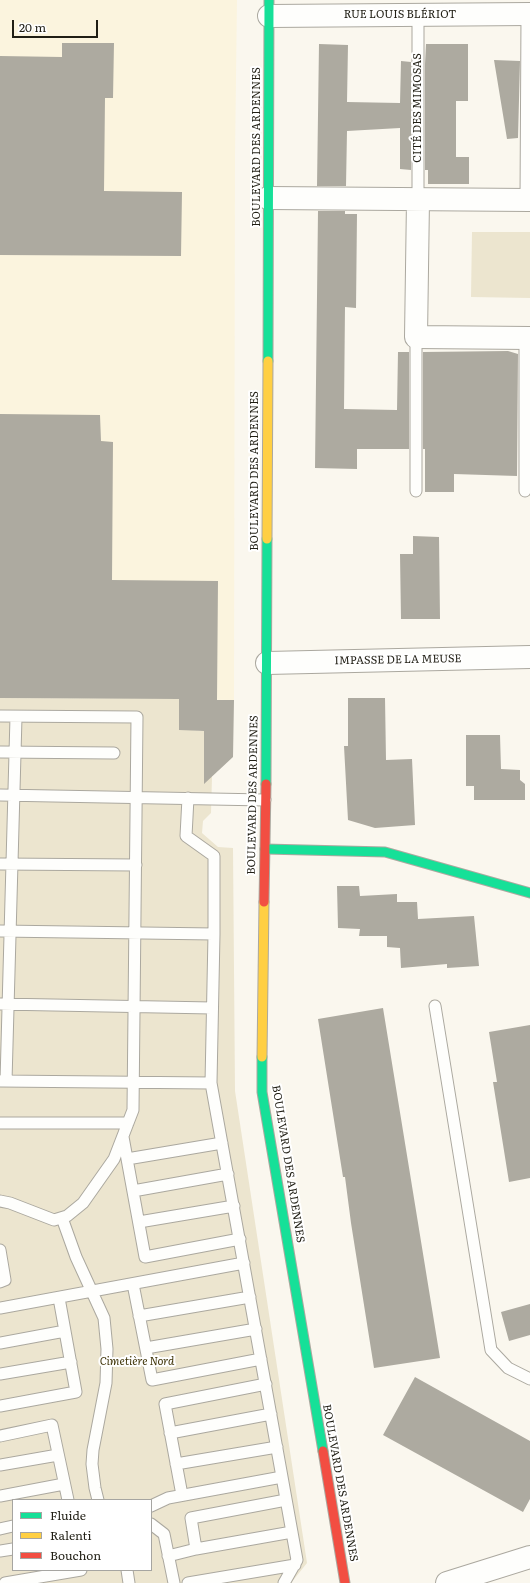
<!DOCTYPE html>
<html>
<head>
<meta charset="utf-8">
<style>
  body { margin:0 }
  #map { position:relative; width:530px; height:1583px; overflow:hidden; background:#faf7ee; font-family:Literata,serif }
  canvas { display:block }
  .legend { position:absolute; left:12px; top:1499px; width:140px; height:72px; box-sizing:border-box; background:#fff; border:1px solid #a6a5a1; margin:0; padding:5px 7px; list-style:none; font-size:12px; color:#201e14 }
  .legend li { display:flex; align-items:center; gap:8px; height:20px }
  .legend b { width:20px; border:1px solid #a6a5a1 }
  .scale { position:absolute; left:12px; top:20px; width:86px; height:18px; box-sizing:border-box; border:2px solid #201e14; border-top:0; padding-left:5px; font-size:12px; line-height:14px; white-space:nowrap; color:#201e14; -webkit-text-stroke:3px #fff; paint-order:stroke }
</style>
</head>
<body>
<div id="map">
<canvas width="530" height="1583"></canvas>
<ul class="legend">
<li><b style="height:5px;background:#16e098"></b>Fluide</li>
<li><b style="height:5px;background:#ffcf43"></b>Ralenti</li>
<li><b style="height:5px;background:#f24e42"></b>Bouchon</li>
</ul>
<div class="scale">20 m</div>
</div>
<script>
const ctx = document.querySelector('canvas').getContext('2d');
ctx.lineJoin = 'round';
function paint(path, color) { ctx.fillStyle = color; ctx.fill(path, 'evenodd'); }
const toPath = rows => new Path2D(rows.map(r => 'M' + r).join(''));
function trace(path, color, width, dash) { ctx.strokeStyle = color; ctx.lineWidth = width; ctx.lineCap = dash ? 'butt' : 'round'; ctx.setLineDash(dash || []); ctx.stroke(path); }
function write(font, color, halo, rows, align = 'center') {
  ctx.font = font + ' Literata,serif'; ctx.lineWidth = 4; ctx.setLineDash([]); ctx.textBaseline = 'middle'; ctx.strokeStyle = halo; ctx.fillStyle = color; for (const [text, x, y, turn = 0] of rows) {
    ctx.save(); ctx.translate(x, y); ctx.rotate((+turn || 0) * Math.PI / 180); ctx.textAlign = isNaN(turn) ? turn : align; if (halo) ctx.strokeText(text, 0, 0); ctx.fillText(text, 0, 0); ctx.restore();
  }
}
paint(toPath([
  [0,0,237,0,235,155,234,700,0,698]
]), '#fbf4de');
paint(toPath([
  [472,232,530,232,530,298,471,297],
  [0,698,179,699,179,729,204,731,204,768,212,777,211,813,203,821,202,833,218,847,233,848,235,1091,307,1563,291,1583,0,1583],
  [13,1500,151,1500,151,1570,13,1570]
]), '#ece5cf');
paint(toPath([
  [62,43,114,43,113,98,105,98,104,191,182,192,181,256,0,255,0,56,62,57],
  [319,44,348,45,347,102,400,103,401,61,411,62,411,170,400,169,400,128,347,131,346,186,317,186],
  [426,44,468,44,468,101,456,101,456,157,469,157,469,184,428,184,428,170,425,170,425,64],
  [494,60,520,61,518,138,507,139],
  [318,211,345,211,345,214,357,214,356,308,345,307,344,409,397,410,398,352,409,352,409,449,357,449,357,469,315,468],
  [508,351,518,354,517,476,454,474,454,492,425,492,425,449,423,449,423,352],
  [0,414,100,415,101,441,113,442,112,580,218,581,217,700,234,700,233,757,204,784,204,731,179,730,179,699,0,698],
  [413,536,439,537,440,619,401,619,400,554,413,554],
  [348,698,385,698,386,760,412,759,415,825,375,828,348,820,344,746,348,746],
  [466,735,500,735,501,769,520,770,520,780,525,784,525,800,474,800,474,786,466,786],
  [337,886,359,886,360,896,397,894,397,902,417,902,418,919,474,916,479,966,447,968,447,964,401,968,400,948,387,947,387,936,359,936,360,929,338,928],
  [383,1008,440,1358,374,1368,351,1223,345,1177,343,1177,318,1019],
  [530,1025,530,1178,509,1182,493,1082,497,1082,489,1032],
  [530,1304,530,1335,509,1341,501,1312],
  [415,1377,530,1441,530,1499,523,1512,383,1435]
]), '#adaaa0');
const lane = toPath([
  [418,200,418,15],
  [526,200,527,14],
  [416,491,416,337],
  [525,491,525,338],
  [0,716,137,717,133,1110,114,1159,83,1203,67,1216,54,1220,10,1203,0,1201],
  [0,752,114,753],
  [0,795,265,800],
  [188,798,186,836,214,856,214,934,211,1083,297,1560,284,1583],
  [0,864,136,865],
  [0,931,214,934],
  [0,1004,212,1008],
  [435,1006,491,1350,508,1368,530,1379],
  [0,1081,211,1083],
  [6,1081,16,717],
  [0,1123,128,1123],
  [123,1137,145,1257,240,1239],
  [127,1159,222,1143],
  [133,1191,228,1174],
  [62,1218,76,1257,104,1318,107,1349,106,1383,93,1450,92,1464,95,1488,98,1500],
  [139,1222,234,1206],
  [0,1250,5,1280,0,1282],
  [133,1284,152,1380,261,1359],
  [0,1308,244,1263],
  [139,1316,250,1297],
  [0,1343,65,1331],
  [146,1348,256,1329],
  [0,1374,71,1362],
  [0,1406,76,1392,59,1298],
  [170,1433,271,1414],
  [0,1436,52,1425,68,1500],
  [176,1464,277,1447],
  [0,1465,58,1455],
  [182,1495,165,1404,266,1384],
  [0,1496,64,1484],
  [151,1506,168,1498,282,1477],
  [151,1524,164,1534,174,1583],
  [0,1529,13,1526],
  [196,1549,292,1532],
  [0,1551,13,1549],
  [168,1556,196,1549,191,1518,286,1500],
  [127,1570,129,1583],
  [5,1583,81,1570],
  [188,1583,295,1565]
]);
const street = toPath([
  [269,16,530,14],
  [268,198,530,200],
  [418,200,416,337,530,338],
  [267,663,530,657],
  [447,1583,530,1557]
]);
const fast = toPath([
  [268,361,269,0],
  [266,784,267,539],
  [265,849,385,852,530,893],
  [262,1057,262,1092,323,1451]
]);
const slow = toPath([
  [267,539,268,361],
  [262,1057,264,902]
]);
const jam = toPath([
  [264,902,266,784],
  [323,1451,345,1583]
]);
trace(lane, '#aba89f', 13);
trace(street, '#aba89f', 24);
trace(fast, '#aba89f', 11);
trace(slow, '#aba89f', 11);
trace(jam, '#aba89f', 11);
trace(lane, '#fefefc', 11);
trace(street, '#fefefc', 22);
trace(fast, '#16e098', 9);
trace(slow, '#ffcf43', 9);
trace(jam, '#f24e42', 9);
write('11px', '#201e14', '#fff', [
  ["RUE LOUIS BLÉRIOT",400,15],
  ["CITÉ DES MIMOSAS",418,108,-90],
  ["BOULEVARD DES ARDENNES",257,147,-90],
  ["BOULEVARD DES ARDENNES",255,471,-90],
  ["IMPASSE DE LA MEUSE",398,660,-1],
  ["BOULEVARD DES ARDENNES",253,795,-89],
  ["BOULEVARD DES ARDENNES",288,1164,81],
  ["BOULEVARD DES ARDENNES",340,1483,80]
]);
write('italic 11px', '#3f3408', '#fff', [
  ["Cimetière Nord",137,1362]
]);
</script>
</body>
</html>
